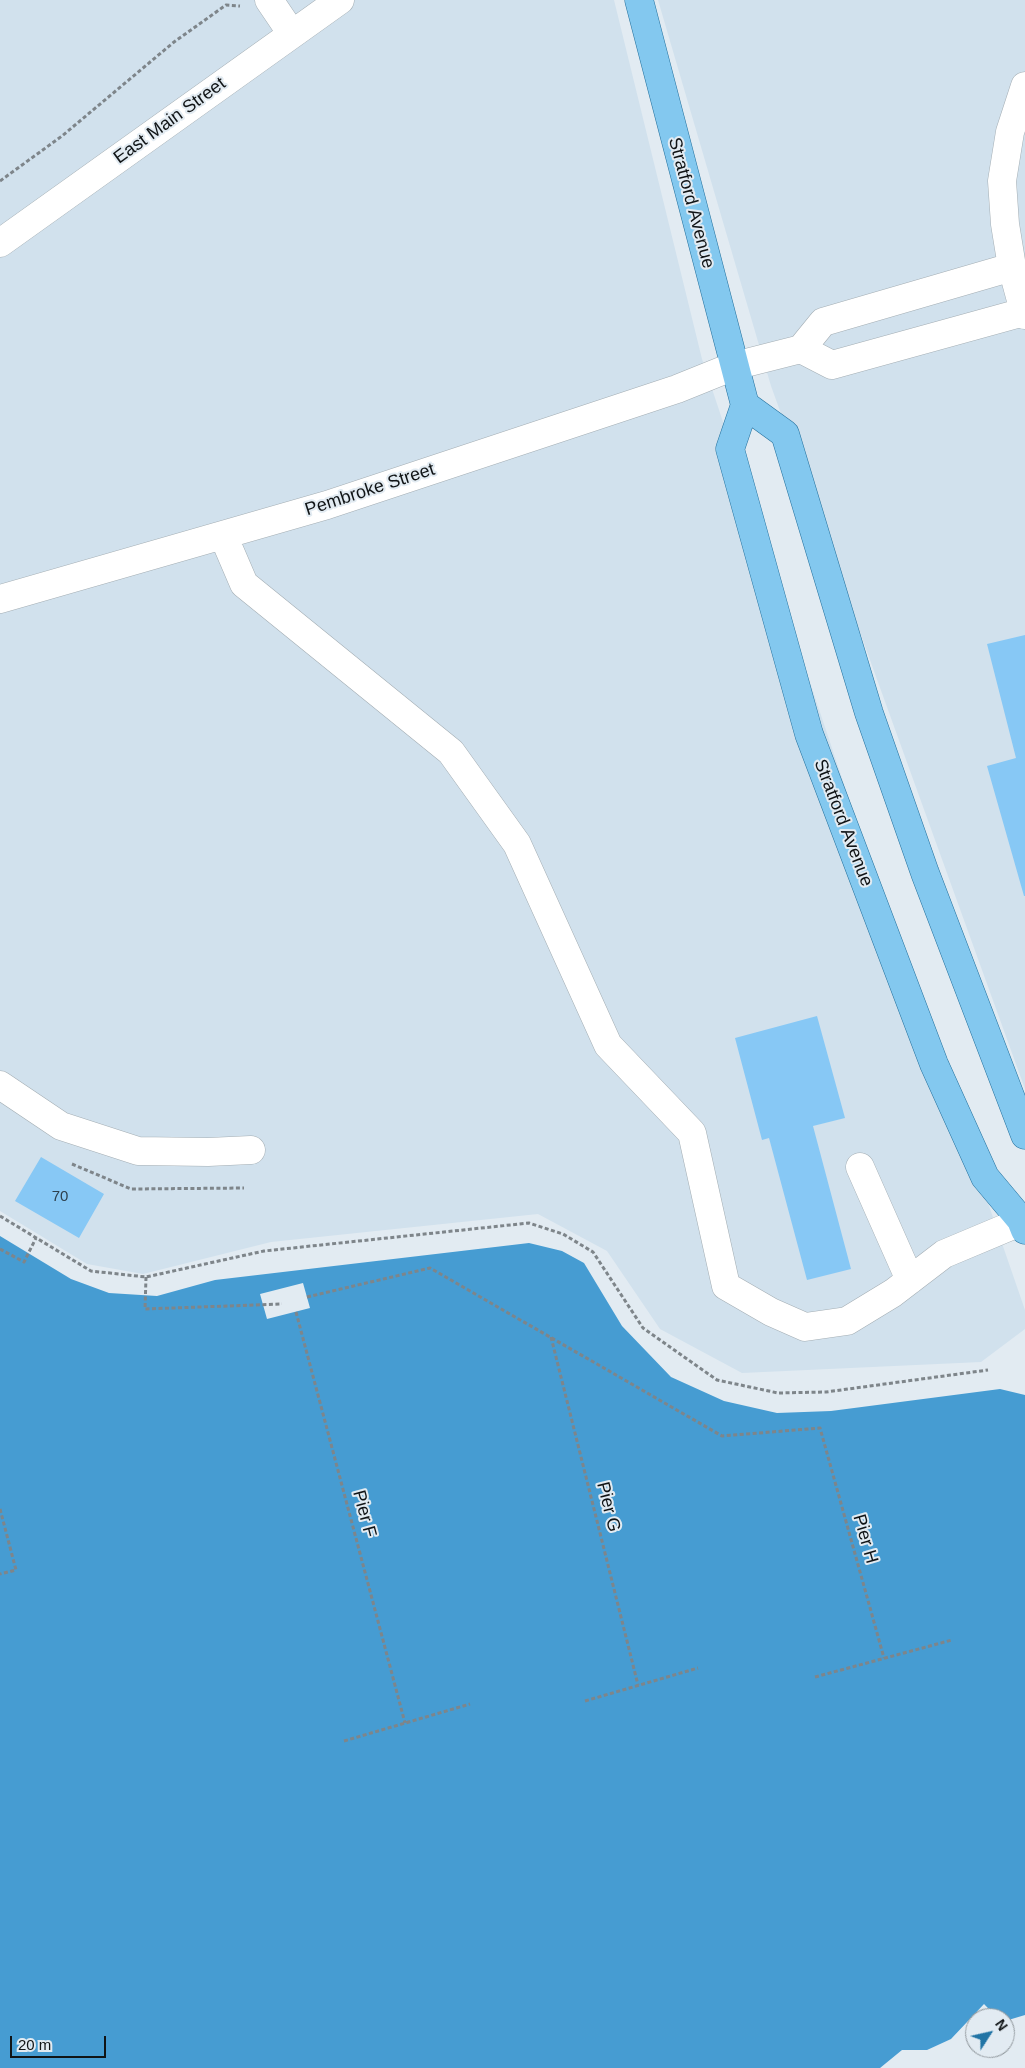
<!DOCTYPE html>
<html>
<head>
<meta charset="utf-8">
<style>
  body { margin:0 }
  #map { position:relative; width:1025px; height:2068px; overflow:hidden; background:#e2ebf2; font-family:Helvetica,sans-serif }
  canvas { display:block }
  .north { position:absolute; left:965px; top:2008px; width:50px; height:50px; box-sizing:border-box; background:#e2ebf2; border:1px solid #8e959a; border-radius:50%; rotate:55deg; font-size:14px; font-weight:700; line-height:20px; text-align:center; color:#101416 }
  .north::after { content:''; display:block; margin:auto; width:18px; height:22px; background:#2174a5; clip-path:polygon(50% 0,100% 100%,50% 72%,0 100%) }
  .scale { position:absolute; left:10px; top:2036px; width:96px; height:22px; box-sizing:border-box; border:2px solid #101416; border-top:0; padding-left:6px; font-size:15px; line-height:18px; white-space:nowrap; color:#101416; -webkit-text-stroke:4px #e2ebf2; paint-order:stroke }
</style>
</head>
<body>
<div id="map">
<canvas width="1025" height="2068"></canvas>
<div class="north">N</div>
<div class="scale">20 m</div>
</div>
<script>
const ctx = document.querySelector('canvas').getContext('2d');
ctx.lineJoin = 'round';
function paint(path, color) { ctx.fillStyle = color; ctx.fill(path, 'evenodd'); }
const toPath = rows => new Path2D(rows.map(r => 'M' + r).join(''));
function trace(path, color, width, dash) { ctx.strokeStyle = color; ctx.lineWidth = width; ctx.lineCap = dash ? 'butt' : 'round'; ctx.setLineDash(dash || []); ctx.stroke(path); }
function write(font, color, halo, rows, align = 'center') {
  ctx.font = font + ' Helvetica,sans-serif'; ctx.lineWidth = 4; ctx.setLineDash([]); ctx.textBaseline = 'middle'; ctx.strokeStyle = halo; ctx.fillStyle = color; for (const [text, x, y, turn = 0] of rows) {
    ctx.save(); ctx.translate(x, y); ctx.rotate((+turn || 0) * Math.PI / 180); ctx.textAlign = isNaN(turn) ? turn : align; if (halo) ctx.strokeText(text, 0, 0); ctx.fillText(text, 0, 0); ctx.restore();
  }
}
paint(toPath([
  [0,0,614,0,702,359,862,838,1025,1310,1025,1329,981,1362,742,1373,660,1329,607,1251,538,1214,271,1242,143,1274,87,1264,0,1211],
  [658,0,1025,0,1025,1089,771,386]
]), '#d1e1ed');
paint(toPath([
  [0,1236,71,1279,109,1293,157,1296,215,1280,529,1243,562,1251,584,1263,622,1326,671,1377,724,1401,777,1413,831,1411,1000,1389,1025,1395,1025,2015,1005,2021,1005,2018,975,2018,975,2048,971,2068,0,2068]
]), '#469cd2');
paint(toPath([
  [303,1283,310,1308,267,1319,260,1294],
  [984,2004,998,2018,975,2018,975,2048,984,2048,973,2068,880,2068,902,2050,927,2050,951,2039]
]), '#e2ebf2');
paint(toPath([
  [1025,635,1025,896,1024,896,987,766,1016,758,987,644],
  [817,1016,845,1118,813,1126,851,1269,807,1280,769,1138,762,1140,735,1038],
  [41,1157,104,1194,79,1238,15,1201]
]), '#87c8f5');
const minor = toPath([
  [269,0,292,34],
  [1025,86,1010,132,1002,181,1005,224,1012,267,1025,315],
  [0,243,340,0],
  [801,349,832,365,1024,312],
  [223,535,244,584,451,752,517,844,608,1045,692,1133,726,1286,771,1312,805,1327,847,1321,893,1293,944,1254,1025,1220],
  [0,599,327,505,677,389,734,366,801,349,823,322,1012,267],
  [0,1085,61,1126,138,1151,208,1152,251,1150],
  [860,1167,910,1280]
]);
const major = toPath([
  [639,0,745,405,730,449,809,734,934,1064,985,1177,1021,1220,1025,1230],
  [745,405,785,434,869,713,925,873,1025,1135]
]);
trace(minor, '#a4aeb4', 29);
trace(major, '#25719d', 29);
trace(toPath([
  [0,181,62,136,174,42,226,5,240,6],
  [72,1164,131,1189,244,1188],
  [0,1216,91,1271,146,1277,264,1251,529,1223,563,1234,593,1252,643,1328,717,1380,778,1393,826,1392,988,1370],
  [0,1249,24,1262,36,1238],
  [146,1277,145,1309,282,1304],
  [307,1297,430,1268,722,1436,820,1428,884,1658],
  [296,1312,405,1723],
  [551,1337,638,1685],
  [0,1509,16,1570,0,1574],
  [815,1677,952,1640],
  [585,1701,698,1668],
  [344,1741,470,1704]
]), '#7e858a', 3, [4, 2.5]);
trace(minor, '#fff', 28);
trace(major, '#83c8ef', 28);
write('15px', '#2e414e', null, [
  ["70",60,1197]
]);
write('18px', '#101416', '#e2ebf2', [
  ["East Main Street",170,121,-36],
  ["Stratford Avenue",691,203,75],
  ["Pembroke Street",370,490,-18],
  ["Stratford Avenue",843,823,69],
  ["Pier G",608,1507,76],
  ["Pier F",364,1514,75],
  ["Pier H",865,1539,74]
]);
</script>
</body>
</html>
